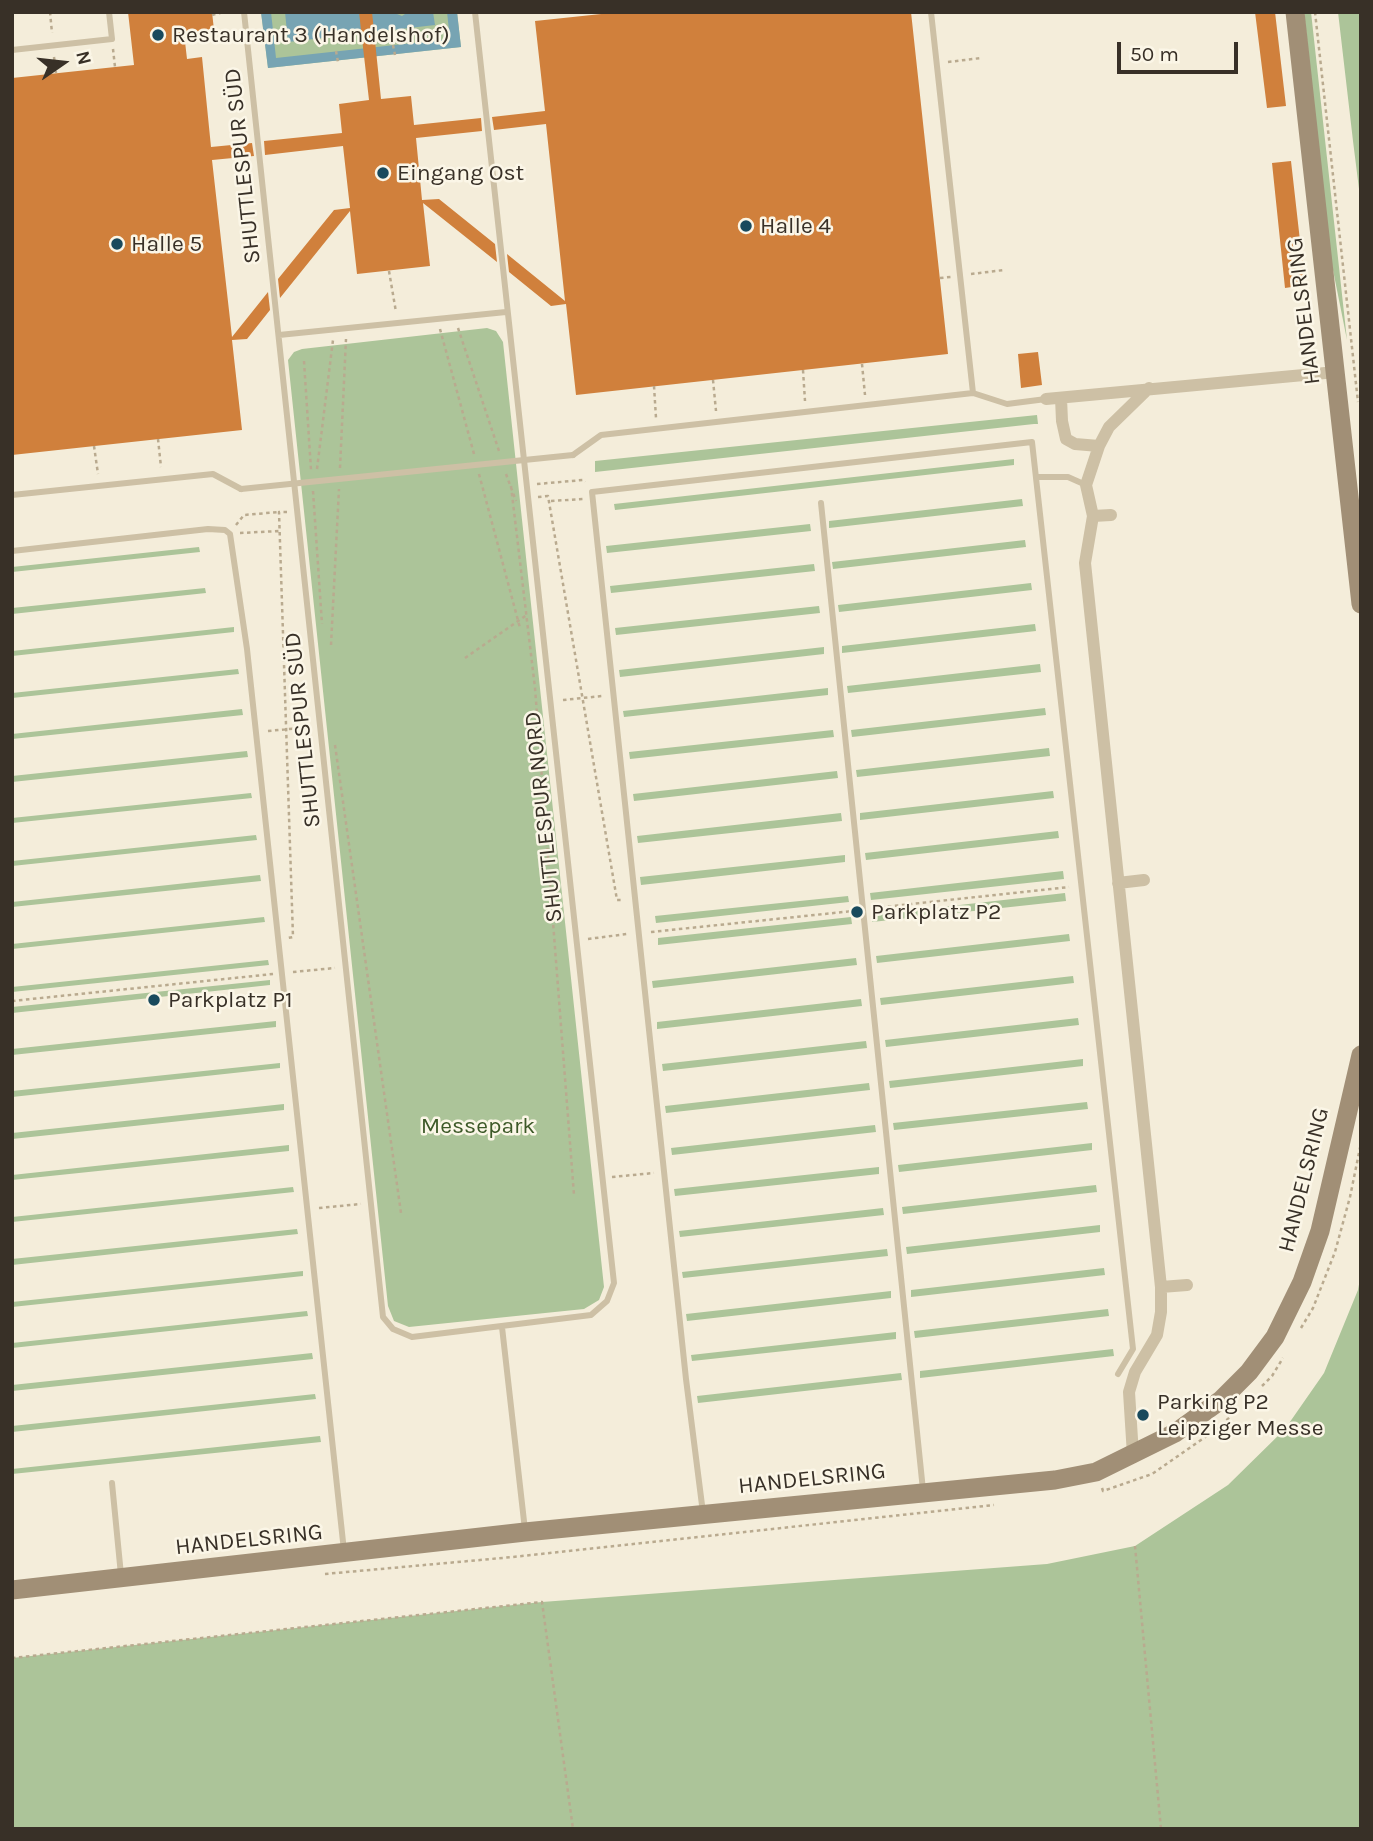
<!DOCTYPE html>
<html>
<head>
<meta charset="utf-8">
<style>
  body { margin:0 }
  #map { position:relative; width:1373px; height:1841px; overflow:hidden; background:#f4edda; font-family:Karla,sans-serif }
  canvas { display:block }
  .frame { position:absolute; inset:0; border:14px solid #383027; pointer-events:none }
  .north { position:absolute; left:28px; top:28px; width:70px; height:70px; -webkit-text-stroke:5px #fbf6e7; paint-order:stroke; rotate:76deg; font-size:19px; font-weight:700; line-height:28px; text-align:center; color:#383027 }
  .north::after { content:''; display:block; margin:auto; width:24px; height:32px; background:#383027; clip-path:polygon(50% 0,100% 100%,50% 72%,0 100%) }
  .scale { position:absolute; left:1117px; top:42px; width:121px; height:32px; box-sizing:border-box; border:4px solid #383027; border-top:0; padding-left:9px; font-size:21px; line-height:24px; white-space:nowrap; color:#383027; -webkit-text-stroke:5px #fbf6e7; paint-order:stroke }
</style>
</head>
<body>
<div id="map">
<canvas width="1373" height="1841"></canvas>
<div class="frame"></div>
<div class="north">N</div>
<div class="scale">50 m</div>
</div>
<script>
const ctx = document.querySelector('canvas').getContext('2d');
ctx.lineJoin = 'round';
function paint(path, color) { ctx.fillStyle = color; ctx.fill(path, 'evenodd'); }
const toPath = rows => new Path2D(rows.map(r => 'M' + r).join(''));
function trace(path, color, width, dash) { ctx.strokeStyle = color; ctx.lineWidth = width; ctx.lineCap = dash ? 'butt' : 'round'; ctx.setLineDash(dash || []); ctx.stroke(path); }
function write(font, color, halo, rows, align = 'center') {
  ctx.font = font + ' Karla,sans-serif'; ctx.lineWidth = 5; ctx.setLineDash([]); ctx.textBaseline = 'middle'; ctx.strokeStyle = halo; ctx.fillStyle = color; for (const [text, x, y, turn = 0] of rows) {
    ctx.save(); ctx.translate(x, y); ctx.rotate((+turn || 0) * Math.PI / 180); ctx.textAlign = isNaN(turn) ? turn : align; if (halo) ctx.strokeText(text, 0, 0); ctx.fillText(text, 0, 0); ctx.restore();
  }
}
paint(toPath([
  [261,12,457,12,461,47,268,68],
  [1304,12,1311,12,1347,340,1331,260],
  [1338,12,1361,12,1361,205,1353,141],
  [487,328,496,331,503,342,604,1287,599,1300,584,1309,409,1327,394,1321,388,1306,288,360,294,352,302,349],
  [1037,415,1038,424,1034,424,595,472,595,461],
  [1014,459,1014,465,615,510,614,504],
  [1022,499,1023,506,829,528,829,521],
  [810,524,811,531,607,553,606,546],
  [1025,540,1026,547,833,569,832,562],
  [199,547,200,552,12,572,12,567],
  [814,564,815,571,611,593,610,586],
  [1031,583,1032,590,839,612,838,605],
  [205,588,206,593,12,614,12,608],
  [819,606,820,613,616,635,615,628],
  [1035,624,1036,631,842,653,842,646],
  [234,627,234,632,12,656,12,651],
  [824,647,824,654,620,677,619,670],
  [1040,664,1041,672,848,693,847,686],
  [238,669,239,674,12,698,12,693],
  [828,688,828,695,624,717,623,711],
  [1045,708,1046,715,852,737,851,730],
  [242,709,243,715,12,739,12,734],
  [833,730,834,737,630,759,629,752],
  [1049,748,1050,756,857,777,856,770],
  [247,751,248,757,12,782,12,776],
  [837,771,838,778,634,801,633,794],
  [1053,791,1054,798,860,820,860,813],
  [251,793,252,798,12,823,12,818],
  [841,813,842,821,638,843,637,836],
  [1058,831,1059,838,866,860,865,853],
  [256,835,257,840,12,866,12,861],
  [845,855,845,862,641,885,640,877],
  [1063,871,1064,879,871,900,870,893],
  [260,875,261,881,12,907,12,902],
  [1065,893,1066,901,872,922,872,915],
  [848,896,849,902,656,923,655,916],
  [264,917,265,922,12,949,12,944],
  [851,917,852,924,658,945,658,938],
  [1069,934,1070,941,877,963,876,956],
  [856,958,857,965,653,988,652,981],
  [268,960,269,965,12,992,12,987],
  [1073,976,1074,983,881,1005,880,998],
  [270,980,270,985,12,1013,12,1007],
  [861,999,862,1006,657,1029,657,1022],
  [1078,1018,1079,1025,886,1047,885,1040],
  [276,1021,276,1027,12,1055,12,1049],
  [866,1041,867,1048,663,1071,662,1064],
  [1083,1059,1083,1066,890,1088,889,1081],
  [280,1063,280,1068,12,1097,12,1091],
  [869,1083,870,1090,666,1113,665,1106],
  [1087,1102,1088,1109,894,1130,893,1123],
  [284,1104,284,1110,12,1139,12,1133],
  [875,1125,876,1132,672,1155,671,1148],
  [1092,1143,1092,1150,899,1172,898,1165],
  [289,1145,289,1151,12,1180,12,1175],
  [879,1167,879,1174,675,1196,674,1189],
  [1096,1185,1097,1192,903,1214,902,1207],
  [293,1187,294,1192,12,1222,12,1217],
  [883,1208,884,1215,680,1237,679,1231],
  [1100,1225,1100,1232,907,1254,906,1247],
  [297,1229,298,1234,12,1265,12,1259],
  [887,1249,888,1256,683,1278,682,1272],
  [1104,1268,1105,1275,911,1297,911,1290],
  [303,1271,303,1276,12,1307,12,1302],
  [1361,1273,1361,1829,12,1829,12,1658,542,1602,1047,1564,1135,1546,1228,1485,1285,1429,1324,1373,1358,1290],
  [891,1291,891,1298,687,1321,686,1314],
  [1108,1309,1109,1316,915,1338,914,1331],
  [307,1311,308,1316,12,1348,12,1343],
  [896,1332,896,1339,692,1361,691,1355],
  [1113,1349,1114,1356,920,1378,920,1371],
  [312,1353,313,1359,12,1391,12,1385],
  [901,1373,902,1380,698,1403,697,1396],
  [315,1394,316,1399,12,1432,12,1426],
  [320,1436,321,1442,12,1474,12,1469]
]), '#acc499');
paint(toPath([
  [261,12,271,12,276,58,450,39,447,12,457,12,461,47,268,68],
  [285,12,392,12,402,16,408,12,433,12,435,25,288,42]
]), '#77a4b3');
paint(toPath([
  [128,12,212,12,214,30,184,33,187,59,202,57,211,147,252,143,254,156,212,160,232,337,268,292,270,310,247,339,232,340,242,430,12,455,12,78,134,65],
  [359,12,372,12,381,99,411,96,414,125,481,118,482,131,416,138,422,200,439,199,495,244,497,262,423,203,430,266,357,274,350,211,280,298,278,279,334,210,350,208,343,146,265,155,264,141,342,133,339,104,369,100],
  [620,12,911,12,948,354,576,395,566,304,551,306,509,272,507,254,565,301,546,124,494,130,492,117,545,111,535,21],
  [1255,12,1275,12,1286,106,1267,108],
  [1291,161,1305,285,1285,288,1272,163],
  [1038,352,1042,385,1021,388,1018,354]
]), '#d0803c');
trace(toPath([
  [50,12,52,33],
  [609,12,609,13],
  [1315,12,1358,402],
  [212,15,224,12],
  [393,45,395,55],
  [113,49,115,67],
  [336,51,338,62],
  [54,57,56,73],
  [948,62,981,58],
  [389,271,396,312],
  [971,274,1004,270],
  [940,278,951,277],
  [458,328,499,451],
  [440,329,474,454],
  [304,361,311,470],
  [862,364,865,395],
  [803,370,805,401],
  [713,380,716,411],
  [654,386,656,418],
  [158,439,161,467],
  [94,446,98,474],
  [340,468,346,339],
  [317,469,333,340],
  [479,474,520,628],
  [506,474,516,501],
  [537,484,583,480,585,482],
  [511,486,535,688,574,1195],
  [313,491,322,624],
  [538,497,548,496,617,900,624,900],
  [551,501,583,499],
  [287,512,279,512,293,937,288,938],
  [236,525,244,515,279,512],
  [240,533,279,531],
  [331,645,339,489],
  [465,658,528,614],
  [563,700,602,696],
  [268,731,311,727],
  [335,745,401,1213],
  [874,908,1069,887],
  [651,932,853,911],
  [588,939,627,934],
  [293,972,335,968],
  [12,1001,273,974],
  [612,1177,654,1173],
  [319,1208,361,1204],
  [1301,1328,1313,1308,1335,1252,1350,1197,1361,1143],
  [1262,1386,1272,1376,1283,1358],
  [1102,1488,1103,1491,1152,1474,1217,1429,1230,1417],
  [1135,1546,1161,1829],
  [325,1574,513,1557,994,1505],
  [12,1658,542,1602,573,1829]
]), '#b9aa8f', 2.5, [3.5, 3.5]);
trace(toPath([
  [244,12,383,1317,393,1329,412,1337,591,1315,607,1301,614,1283,475,12],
  [931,12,973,393],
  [12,50,112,39,109,12],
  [279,335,506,312],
  [573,455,601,435,973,393,1007,404,1046,399],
  [1036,477,1068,477,1086,485],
  [12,495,213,474,241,489],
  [821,503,923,1490],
  [12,551,208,529,225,530,230,534,247,649,344,1551],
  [502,1327,525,1530],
  [112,1483,121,1575],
  [703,1513,686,1379,592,492,1032,442,1133,1349,1118,1374]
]), '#cdc0a5', 6);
trace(toPath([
  [1061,398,1062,421,1066,439,1075,444,1099,446,1109,427,1149,388],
  [1046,399,1336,372],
  [1099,446,1086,485,1093,516,1085,563,1161,1287,1161,1312,1157,1335,1135,1372,1129,1392,1133,1455],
  [1093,516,1111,515],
  [1118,883,1144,880],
  [1161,1287,1187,1285]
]), '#cdc0a5', 12);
trace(toPath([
  [1295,12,1361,604],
  [12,1590,525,1532,1055,1480,1096,1472,1175,1433,1221,1400,1249,1372,1275,1337,1302,1282,1320,1231,1361,1055]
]), '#a18f76', 19);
trace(toPath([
  [241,489,573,455]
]), '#cdc0a5', 6);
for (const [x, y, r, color] of [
  [158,35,7,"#194a5d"],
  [383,173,7,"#194a5d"],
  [746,226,7,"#194a5d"],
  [117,244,7,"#194a5d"],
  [857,912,7,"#194a5d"],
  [154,1000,7,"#194a5d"],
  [1143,1415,7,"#194a5d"]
]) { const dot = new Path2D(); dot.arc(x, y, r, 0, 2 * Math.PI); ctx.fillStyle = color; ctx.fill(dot); trace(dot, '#fbf6e7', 2.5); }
write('23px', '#383027', '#fbf6e7', [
  ["Restaurant 3 (Handelshof)",172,35],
  ["Eingang Ost",397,173],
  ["Halle 4",760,226],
  ["Halle 5",131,244],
  ["Parkplatz P2",871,912],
  ["Parkplatz P1",168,1000],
  ["Parking P2",1157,1402],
  ["Leipziger Messe",1157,1428]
], 'left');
write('23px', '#383027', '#fbf6e7', [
  ["SHUTTLESPUR SÜD",243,166,-96],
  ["HANDELSRING",1304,311,-97],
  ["SHUTTLESPUR SÜD",303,730,-96],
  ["SHUTTLESPUR NORD",544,817,-96],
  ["HANDELSRING",1304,1180,-76],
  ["HANDELSRING",812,1479,-6],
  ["HANDELSRING",249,1540,-6]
]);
write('23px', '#3d5928', '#fbf6e7', [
  ["Messepark",478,1126]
]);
</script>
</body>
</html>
